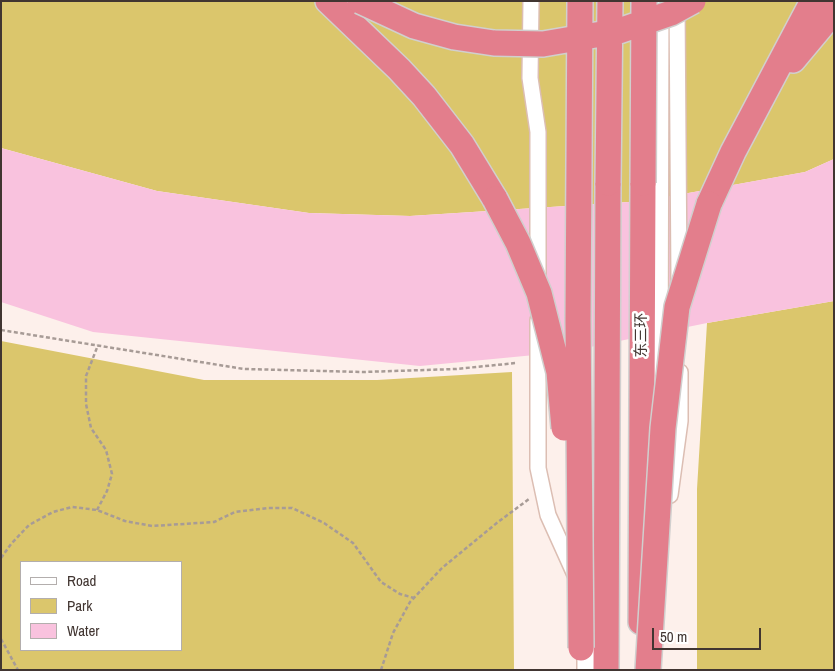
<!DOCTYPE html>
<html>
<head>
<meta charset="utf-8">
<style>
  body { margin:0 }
  #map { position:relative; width:835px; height:671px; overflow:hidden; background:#fdf0eb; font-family:"Archivo Narrow",sans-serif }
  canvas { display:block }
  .frame { position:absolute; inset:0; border:2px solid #413531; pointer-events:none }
  .legend { position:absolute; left:20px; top:561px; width:162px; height:90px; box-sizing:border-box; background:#fff; border:1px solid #b3aead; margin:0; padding:6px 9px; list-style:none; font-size:15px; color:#413531 }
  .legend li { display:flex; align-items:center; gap:10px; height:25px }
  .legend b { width:25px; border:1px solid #b3aead }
  .scale { position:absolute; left:652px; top:628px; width:109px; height:22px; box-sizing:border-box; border:2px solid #413531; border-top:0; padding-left:6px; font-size:15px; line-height:18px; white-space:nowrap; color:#413531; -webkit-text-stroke:4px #fff; paint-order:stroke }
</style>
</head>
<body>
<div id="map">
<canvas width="835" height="671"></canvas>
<div class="frame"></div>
<ul class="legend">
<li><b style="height:6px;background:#fff"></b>Road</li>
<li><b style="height:14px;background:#dbc66c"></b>Park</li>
<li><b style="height:14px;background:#f9c2de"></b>Water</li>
</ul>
<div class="scale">50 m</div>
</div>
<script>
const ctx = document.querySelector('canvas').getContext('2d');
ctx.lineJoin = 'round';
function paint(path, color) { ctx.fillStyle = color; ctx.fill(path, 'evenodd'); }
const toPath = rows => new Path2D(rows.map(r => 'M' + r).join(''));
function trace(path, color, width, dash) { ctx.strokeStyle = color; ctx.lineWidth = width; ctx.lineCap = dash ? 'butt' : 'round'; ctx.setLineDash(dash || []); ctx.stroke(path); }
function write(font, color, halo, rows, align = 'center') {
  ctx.font = font + ' "Archivo Narrow","Noto Sans SC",sans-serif'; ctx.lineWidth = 5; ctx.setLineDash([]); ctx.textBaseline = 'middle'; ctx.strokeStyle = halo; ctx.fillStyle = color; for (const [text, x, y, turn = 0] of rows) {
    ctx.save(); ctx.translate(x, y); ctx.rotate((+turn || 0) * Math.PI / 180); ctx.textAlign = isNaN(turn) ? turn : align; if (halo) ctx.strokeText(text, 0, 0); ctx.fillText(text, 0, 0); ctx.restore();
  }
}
paint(toPath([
  [1,1,834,1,834,159,805,172,644,201,410,216,309,213,157,191,1,148],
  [834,301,834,670,697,670,697,489,707,323],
  [1,341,204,380,377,380,512,372,514,670,1,670],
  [21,562,181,562,181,650,21,650]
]), '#dbc66c');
paint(toPath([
  [1,148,157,191,309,213,410,216,644,201,805,172,834,159,834,301,707,323,566,352,420,366,93,332,1,302]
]), '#f9c2de');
const minor = toPath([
  [531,1,530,78,538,132,538,279],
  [677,4,679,279],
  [538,320,538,468,548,515,576,577],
  [670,495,680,421,680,372]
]);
const secondary = toPath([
  [657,400,658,1],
  [588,670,588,629]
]);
const trunk = toPath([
  [328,1,399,69,424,96,462,145,495,199],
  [793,60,834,11],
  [709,204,733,152,813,1],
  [641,622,643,183],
  [606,670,608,183]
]);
trace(minor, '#dcbeb3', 18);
trace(secondary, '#dcbeb3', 24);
trace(trunk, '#d1cfce', 28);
trace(toPath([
  [1,330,244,369,363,372,456,369,516,363],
  [97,510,107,491,112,474,106,450,91,428,86,404,86,376,98,345],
  [1,558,11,544,29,525,53,512,72,507,97,510,125,521,152,526,214,522,235,512,268,508,292,508,324,523,353,543,381,582,400,594,414,598],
  [1,639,18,670],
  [381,670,393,633,410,602,442,568,498,522,529,499]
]), '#a79b96', 2.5, [4, 2.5]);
trace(minor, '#fff', 15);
trace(secondary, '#fff', 21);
trace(trunk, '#e37e8c', 25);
const trunkBridge = toPath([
  [360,1,414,26,454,37,494,43,543,44,619,31,671,13,693,1],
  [580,1,578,320,581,648],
  [608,183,610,1],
  [643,183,644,1],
  [495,199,518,243,539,293,559,372,564,428],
  [648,670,663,428,677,307,709,204]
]);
trace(trunkBridge, '#d1cfce', 28, []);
trace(trunkBridge, '#e37e8c', 25);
write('15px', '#413531', '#fff', [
  ["东三环",642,335,-90]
]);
</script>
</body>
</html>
